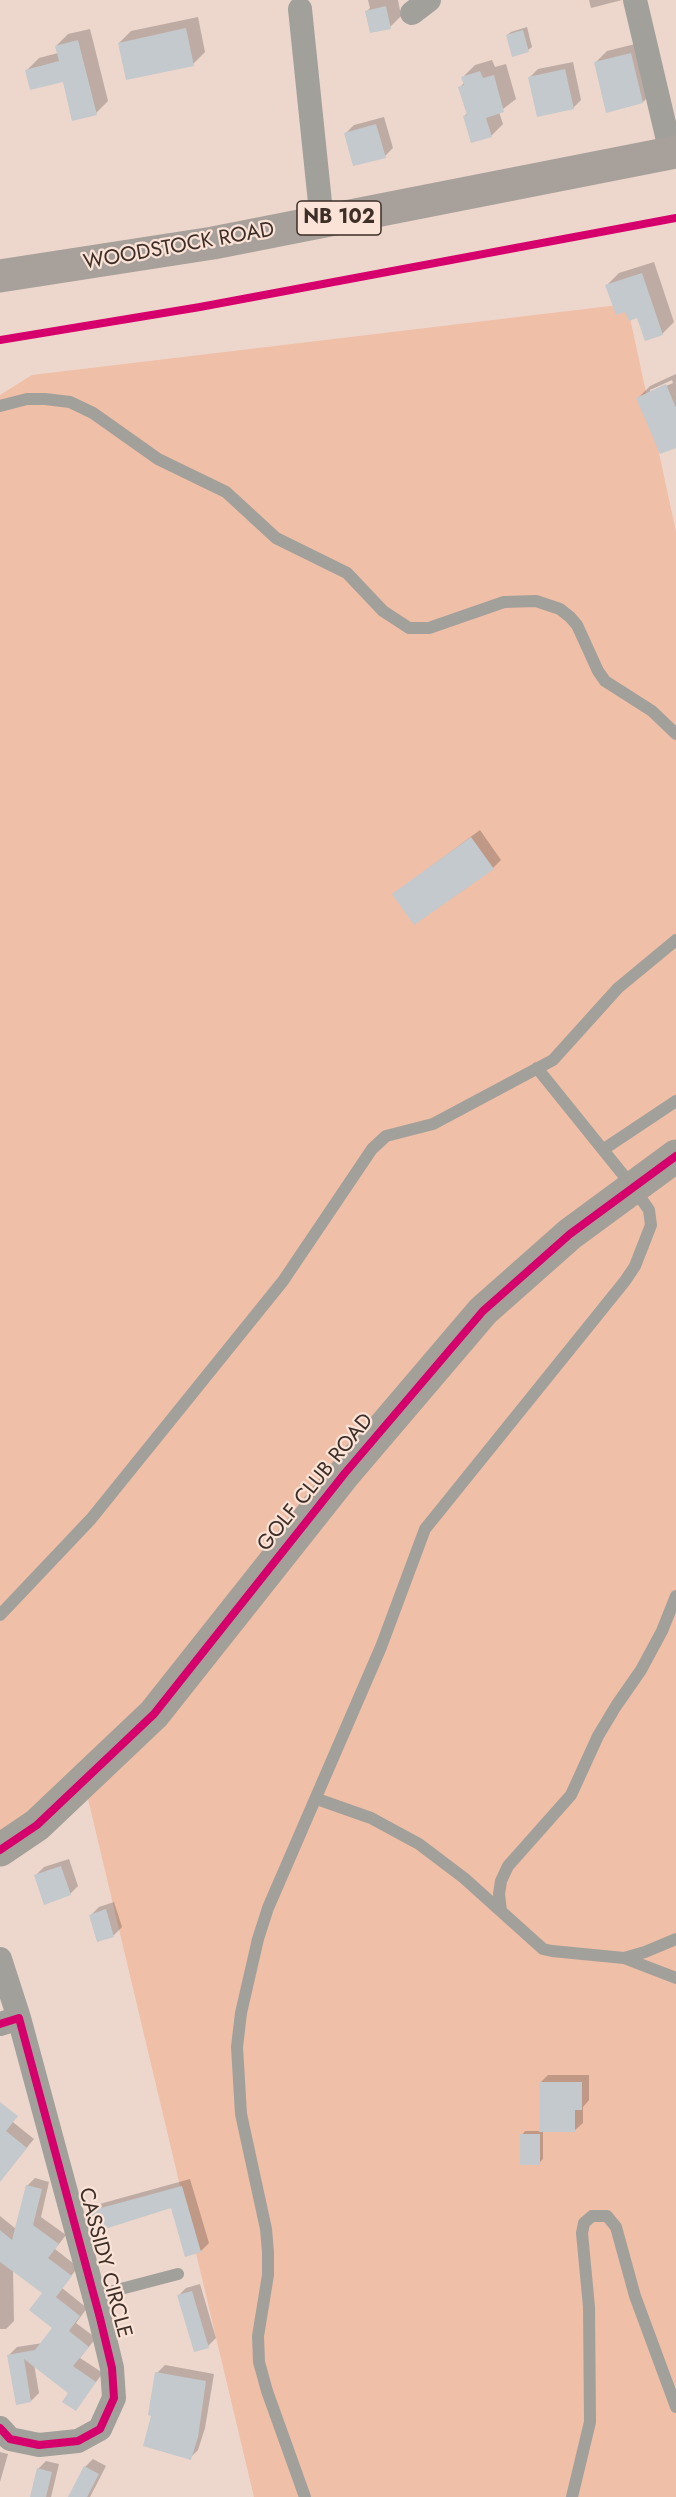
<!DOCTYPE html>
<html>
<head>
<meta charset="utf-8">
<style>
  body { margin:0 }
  canvas { display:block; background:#edd6cc }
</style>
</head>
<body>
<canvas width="676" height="2497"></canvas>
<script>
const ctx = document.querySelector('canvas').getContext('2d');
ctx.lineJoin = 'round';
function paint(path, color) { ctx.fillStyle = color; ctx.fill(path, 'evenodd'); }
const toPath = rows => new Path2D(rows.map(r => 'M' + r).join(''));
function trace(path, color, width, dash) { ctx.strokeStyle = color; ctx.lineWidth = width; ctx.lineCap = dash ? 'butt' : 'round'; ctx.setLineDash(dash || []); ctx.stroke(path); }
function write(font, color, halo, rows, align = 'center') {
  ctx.font = font + ' Jost,sans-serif'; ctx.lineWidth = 4.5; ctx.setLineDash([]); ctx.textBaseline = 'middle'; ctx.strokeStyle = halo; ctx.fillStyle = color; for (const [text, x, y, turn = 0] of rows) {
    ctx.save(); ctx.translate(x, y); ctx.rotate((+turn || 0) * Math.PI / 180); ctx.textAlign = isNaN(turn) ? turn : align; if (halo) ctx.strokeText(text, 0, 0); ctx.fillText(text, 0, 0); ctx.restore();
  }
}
paint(toPath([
  [627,304,676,532,676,2497,254,2497,84,1782,0,1850,0,395,32,375]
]), '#efbfa8');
paint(toPath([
  [368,0,398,0,401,16,390,27,367,11,370,8],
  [589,0,622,0,591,8],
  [198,17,205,52,193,64,119,43,131,31],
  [527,27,532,47,528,50,507,35,511,32],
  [90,29,108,101,96,113,64,80,27,70,39,58,58,53,56,46,68,34],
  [643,42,655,90,643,102,595,63,607,51],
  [492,60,495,67,506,64,516,99,499,112,503,124,491,136,464,116,468,113,460,87,465,82,463,77,475,65],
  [573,62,581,100,573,108,530,77,538,69],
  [384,117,393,148,385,156,346,133,354,125],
  [654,262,674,322,662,334,626,310,607,285,619,273],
  [676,374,676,446,638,398,650,386],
  [672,380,673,383,650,393,650,390],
  [480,830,501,860,493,868,394,894],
  [69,1859,78,1886,70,1894,36,1875,44,1867],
  [114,1902,122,1927,114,1935,98,1940,91,1915,99,1907],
  [548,2075,589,2075,589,2100,583,2107,583,2123,574,2131,543,2130,543,2159,539,2163,522,2135,525,2131,540,2131,540,2083],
  [4,2115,34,2139,0,2180,0,2119],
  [35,2178,49,2182,41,2217,66,2235,55,2249,78,2267,62,2288,87,2308,76,2323,96,2338,80,2358,103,2373,75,2409,70,2393,34,2364,39,2393,31,2401,9,2355,17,2347,43,2343,55,2327,44,2292,13,2269,14,2321,6,2329,0,2329,0,2216,16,2229,27,2186],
  [190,2179,209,2243,201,2251,172,2207,88,2213,96,2205],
  [200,2284,216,2338,208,2346,178,2296,186,2288],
  [165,2365,214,2374,205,2428,198,2450,190,2458,153,2415,157,2373],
  [0,2452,8,2454,0,2482],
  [93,2459,106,2466,90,2497,70,2497,85,2467],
  [46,2461,59,2464,51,2497,32,2497,38,2469]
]), '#0003');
paint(toPath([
  [386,6,391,29,370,33,365,11],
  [186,28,194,66,126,80,118,43],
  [523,30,529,52,512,57,506,35],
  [78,40,97,115,72,121,63,82,30,90,25,70,59,61,55,46],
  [631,53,643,103,606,113,594,62],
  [565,69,574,109,537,117,528,77],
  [480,71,483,78,494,75,504,112,486,118,492,137,471,143,463,116,467,115,458,87,464,85,461,77],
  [376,124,386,158,353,166,344,133],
  [642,273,663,335,645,341,637,318,629,321,625,312,616,315,605,285],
  [666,384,676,408,676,448,660,454,636,398],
  [471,837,494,869,414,925,392,894],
  [61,1866,71,1895,44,1905,34,1875],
  [106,1909,114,1937,97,1942,89,1915],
  [539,2082,582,2082,582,2110,575,2110,575,2132,539,2132],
  [0,2102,18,2116,6,2131,27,2148,0,2182],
  [520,2134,540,2134,540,2165,520,2165],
  [26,2185,42,2189,33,2225,59,2244,48,2258,72,2276,56,2297,80,2316,69,2331,89,2347,73,2366,96,2382,76,2411,62,2402,68,2393,24,2359,31,2402,16,2405,7,2355,35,2350,52,2328,29,2310,42,2293,0,2262,0,2230,12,2240],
  [182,2186,201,2252,185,2257,171,2208,92,2233,86,2212],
  [192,2291,209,2348,194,2352,177,2295],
  [155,2372,206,2381,198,2437,191,2460,143,2446,151,2416,148,2415],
  [84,2466,99,2474,87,2497,68,2497],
  [37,2468,52,2472,46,2497,30,2497]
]), '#c3c9cc');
trace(toPath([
  [0,406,27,399,45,399,70,402,93,413,158,459,226,492,276,538,347,573,383,611,409,628,429,628,504,602,536,601,560,609,570,617,577,625,598,671,605,681,652,711,676,734],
  [604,1149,676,1101],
  [0,1615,91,1519,283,1281,372,1149,386,1136,433,1124,553,1060,618,988,676,940],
  [317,1799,371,1818,419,1844,464,1878,543,1949,552,1951,624,1958,676,1978],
  [501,1911,499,1894,501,1881,508,1866,571,1795,598,1736,616,1706,641,1670,662,1631,676,1596],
  [624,1958,645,1952,676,1939],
  [94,2296,178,2274],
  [305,2497,267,2391,259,2362,258,2336,268,2275,268,2252,266,2229,241,2114,237,2047,241,2013,258,1939,268,1908,381,1647,425,1529,625,1281,635,1266,651,1225,649,1210,633,1187,537,1068],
  [572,2497,590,2422,589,2307,582,2233,584,2223,592,2216,607,2216,616,2227,635,2296,676,2407]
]), '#a2a09b', 12);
trace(toPath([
  [635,0,671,153],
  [300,9,322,222],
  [412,13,429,0],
  [0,1959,19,2018],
  [0,2024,19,2018,100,2318,112,2368,114,2398,100,2429,78,2441,39,2445,10,2439,0,2428]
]), '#a2a09b', 24);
trace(toPath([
  [0,1850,37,1825,154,1714,345,1473,483,1311,570,1234,676,1156]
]), '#a39f99', 33);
trace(toPath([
  [0,276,213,243,676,152]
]), '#a8a19b', 33);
trace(toPath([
  [0,340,200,307,676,218],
  [0,1850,37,1825,154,1714,345,1473,483,1311,570,1234,676,1156],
  [0,2024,19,2018,100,2318,112,2368,114,2398,100,2429,78,2441,39,2445,10,2439,0,2428]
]), '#d6006c', 8);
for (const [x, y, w] of [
  [339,218,84]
]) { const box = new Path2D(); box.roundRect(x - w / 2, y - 17, w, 34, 4.5); ctx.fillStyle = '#fbe3d7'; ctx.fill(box); trace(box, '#3d2e27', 1.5); }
write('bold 20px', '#3d2e27', null, [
  ["NB 102",339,218]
]);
write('21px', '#3d2e27', '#fbe3d7', [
  ["WOODSTOCK ROAD",179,247,-10],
  ["GOLF CLUB ROAD",316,1483,-51],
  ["CASSIDY CIRCLE",104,2263,75]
]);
</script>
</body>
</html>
